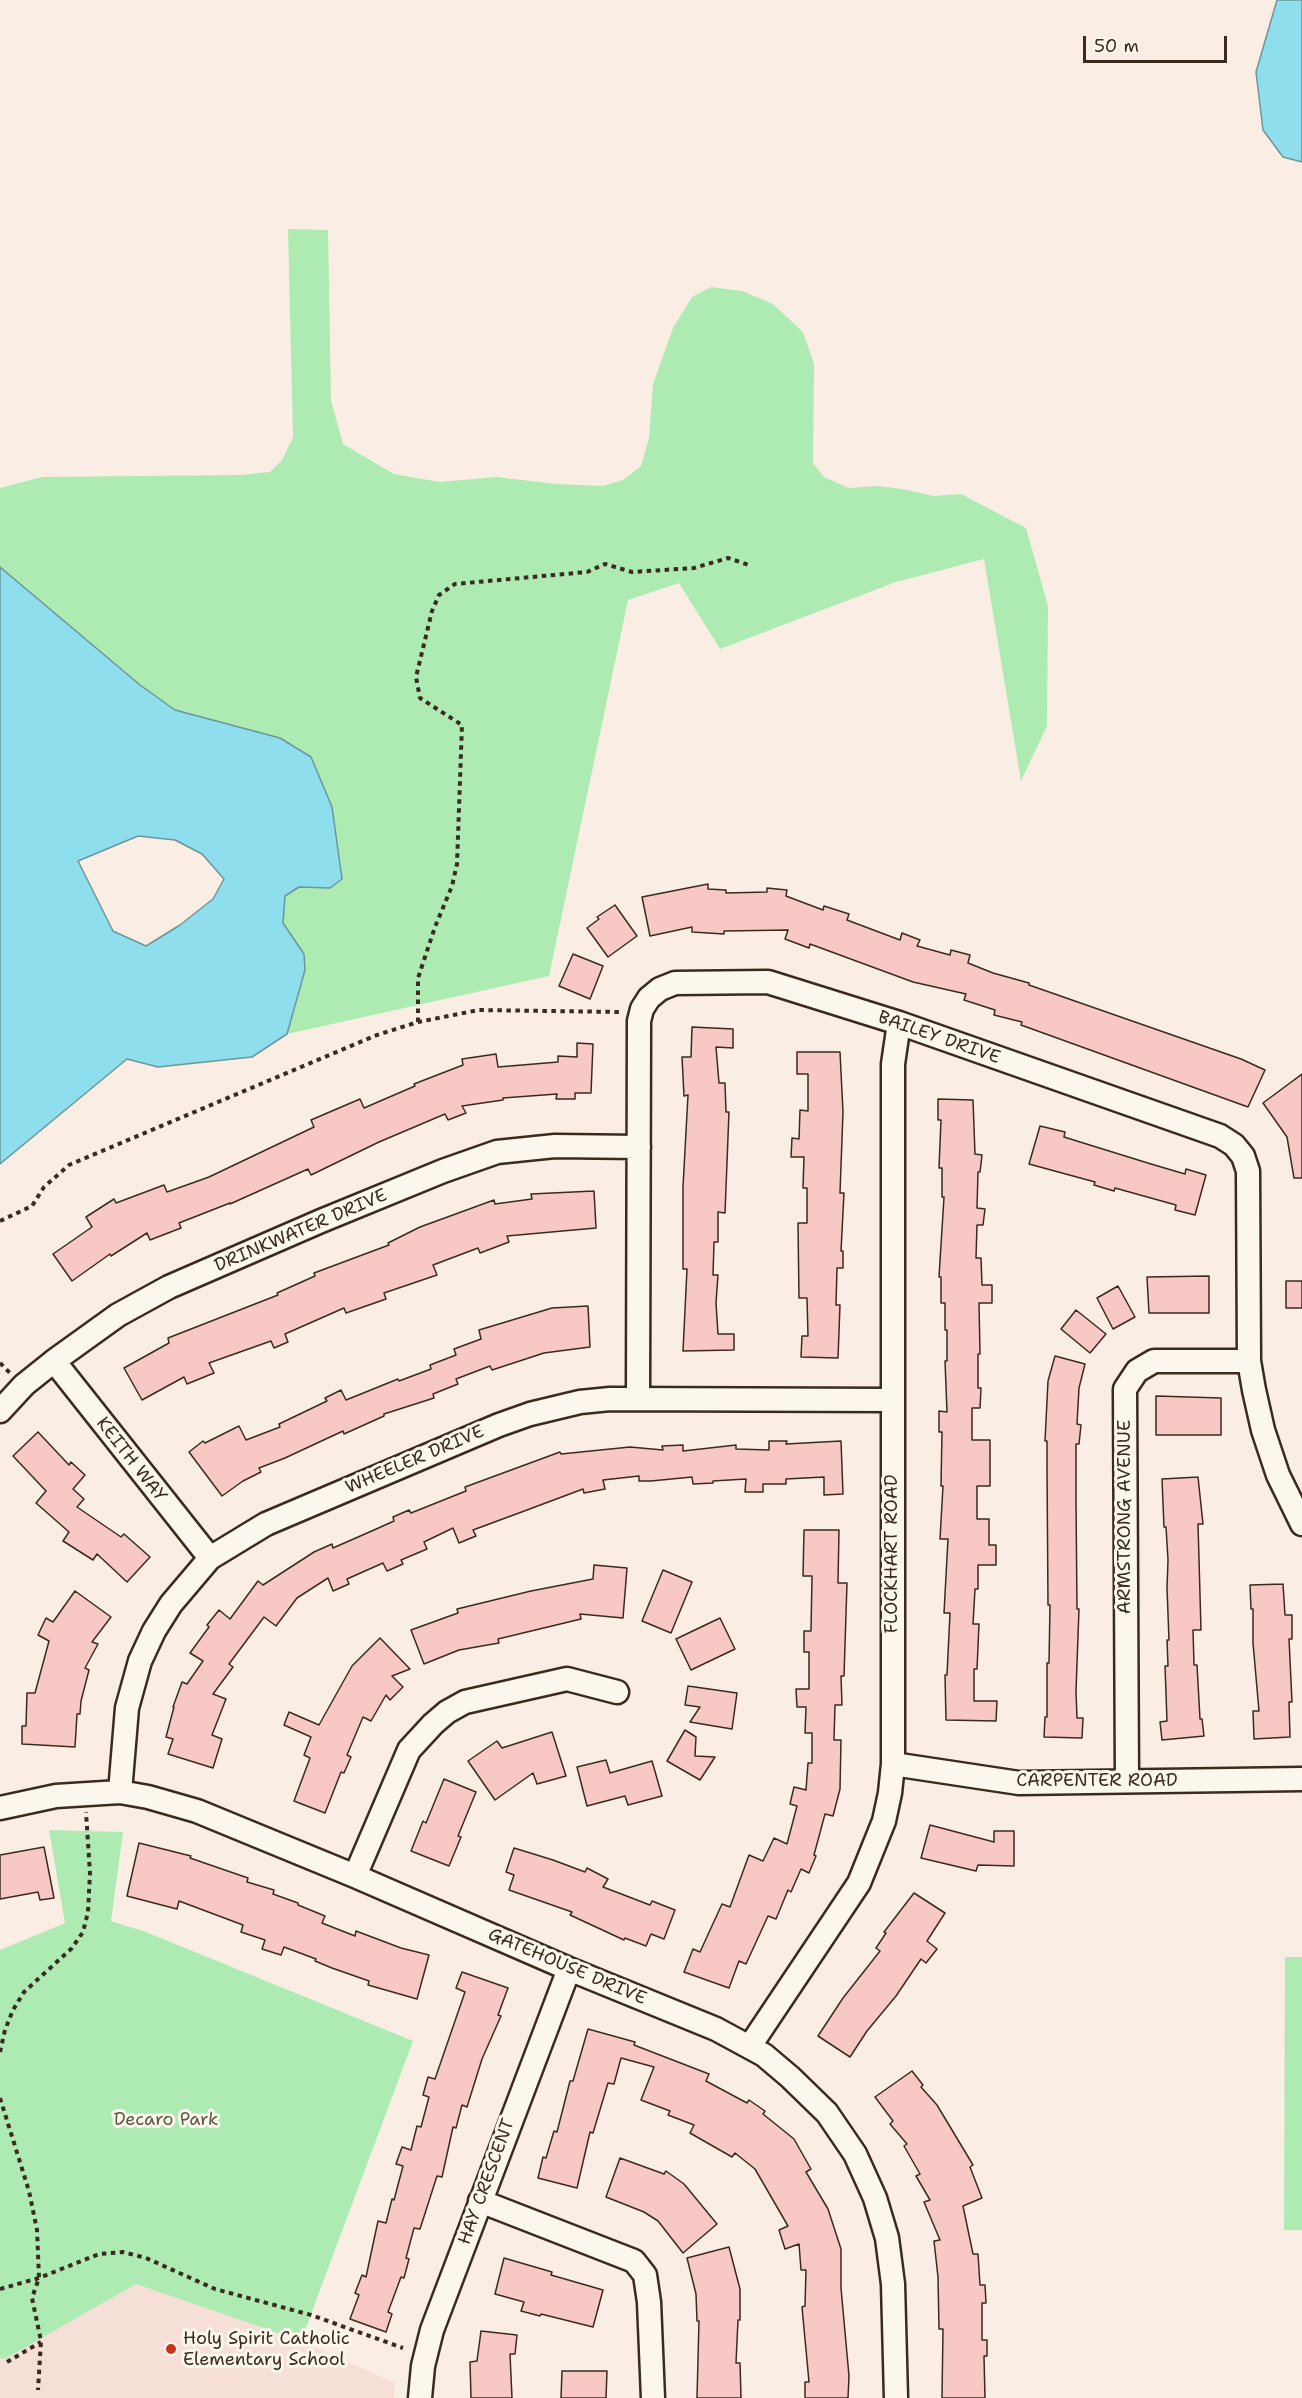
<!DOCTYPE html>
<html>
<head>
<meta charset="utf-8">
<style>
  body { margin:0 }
  #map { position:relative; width:1302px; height:2398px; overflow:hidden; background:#faeee4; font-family:"Shantell Sans",sans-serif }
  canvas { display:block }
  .scale { position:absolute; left:1083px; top:36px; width:144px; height:27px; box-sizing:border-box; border:3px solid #3b2a1e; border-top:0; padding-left:8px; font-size:18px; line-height:21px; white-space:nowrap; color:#3b2a1e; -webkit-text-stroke:4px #fbf7ec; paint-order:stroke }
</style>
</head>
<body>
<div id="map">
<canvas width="1302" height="2398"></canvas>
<div class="scale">50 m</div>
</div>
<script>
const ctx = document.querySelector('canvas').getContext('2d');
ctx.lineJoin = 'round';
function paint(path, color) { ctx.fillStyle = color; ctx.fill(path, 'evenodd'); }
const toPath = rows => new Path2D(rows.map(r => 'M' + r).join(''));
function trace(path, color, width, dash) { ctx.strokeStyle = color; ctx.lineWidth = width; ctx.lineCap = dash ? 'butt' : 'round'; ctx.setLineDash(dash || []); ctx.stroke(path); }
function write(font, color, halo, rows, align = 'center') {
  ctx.font = font + ' "Shantell Sans",sans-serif'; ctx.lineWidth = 6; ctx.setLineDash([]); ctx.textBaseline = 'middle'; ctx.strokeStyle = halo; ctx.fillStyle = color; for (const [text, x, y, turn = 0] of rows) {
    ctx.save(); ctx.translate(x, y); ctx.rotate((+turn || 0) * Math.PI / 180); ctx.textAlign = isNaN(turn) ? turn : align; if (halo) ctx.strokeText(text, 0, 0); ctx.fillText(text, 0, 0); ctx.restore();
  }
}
paint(toPath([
  [136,2284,301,2341,395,2383,394,2398,0,2398,0,2358,5,2359]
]), '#f5dfd7');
paint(toPath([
  [288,229,328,230,331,401,343,444,394,474,440,482,496,477,557,484,603,486,623,480,641,466,649,438,653,384,673,328,692,297,711,287,742,291,773,304,803,332,814,364,813,463,824,477,849,488,877,486,903,489,934,496,961,494,1026,528,1048,606,1047,726,1021,781,984,559,896,582,720,649,679,583,628,600,549,976,287,1034,305,970,304,954,283,923,285,896,299,887,330,888,280,738,175,710,140,685,0,567,0,488,42,477,239,475,270,472,282,460,293,437],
  [49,1830,123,1832,111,1921,146,1932,413,2041,301,2341,136,2284,5,2359,0,2358,0,1950,65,1923],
  [1285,1957,1302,1957,1302,2230,1284,2230]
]), '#adebb2');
const water = toPath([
  [1277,0,1302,0,1302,162,1283,157,1263,130,1256,72,1277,0],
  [0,567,140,685,175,710,280,738,311,757,332,807,342,879,330,888,299,887,285,896,283,923,304,954,305,970,287,1034,252,1057,158,1067,127,1059,0,1164,0,567],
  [138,836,175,840,202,854,224,879,213,899,180,925,146,946,113,931,78,861,138,836]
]);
paint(water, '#8fdeed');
trace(water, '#6d969a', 1.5);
const building = toPath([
  [708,884,708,889,726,890,726,893,767,892,767,888,787,890,786,896,823,910,824,906,849,914,847,920,900,940,902,933,920,940,917,946,950,955,951,950,970,955,968,963,993,973,1029,983,1029,985,1241,1059,1265,1070,1248,1107,1021,1025,1022,1022,994,1015,995,1010,964,1000,966,994,913,982,810,944,809,948,785,939,788,930,724,931,724,934,692,932,692,927,650,936,642,897,708,884],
  [615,905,637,936,608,957,587,928,599,919,597,917,615,905],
  [573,954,603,966,590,999,559,986,573,954],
  [692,1027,733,1029,733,1048,716,1047,719,1083,725,1083,726,1112,729,1112,725,1213,718,1212,718,1242,714,1242,713,1275,718,1275,716,1303,718,1334,734,1334,734,1350,683,1351,687,1269,683,1269,683,1187,688,1095,684,1096,682,1057,691,1057,692,1027],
  [577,1043,593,1044,591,1093,575,1093,575,1099,556,1099,557,1094,503,1098,503,1100,462,1106,466,1113,448,1120,445,1114,379,1142,311,1175,308,1169,230,1204,230,1203,179,1223,181,1228,150,1240,147,1233,111,1256,110,1254,72,1281,53,1254,92,1227,86,1217,114,1199,116,1203,164,1185,167,1192,209,1177,314,1127,311,1120,360,1099,364,1108,415,1086,414,1084,463,1065,462,1059,496,1054,498,1067,558,1062,558,1056,577,1057,577,1043],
  [797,1052,840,1052,843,1112,840,1193,844,1193,841,1251,843,1251,843,1268,837,1268,836,1305,840,1305,838,1358,801,1357,802,1336,808,1336,807,1298,799,1298,798,1223,807,1223,807,1188,803,1188,804,1157,791,1157,792,1138,799,1139,800,1110,808,1111,808,1074,797,1074,797,1052],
  [1302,1074,1302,1178,1294,1178,1287,1137,1263,1103,1302,1074],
  [938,1099,973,1100,975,1154,982,1155,980,1172,978,1172,977,1208,985,1209,983,1225,977,1225,976,1258,981,1258,982,1285,992,1285,992,1303,979,1303,980,1354,978,1354,978,1388,981,1388,980,1408,972,1408,972,1440,990,1440,990,1486,977,1486,977,1519,989,1519,989,1545,996,1545,996,1565,978,1565,978,1589,975,1589,973,1624,979,1624,977,1669,974,1669,974,1701,997,1701,996,1721,946,1720,945,1675,947,1675,950,1613,944,1613,948,1539,940,1539,943,1486,941,1486,942,1432,939,1432,939,1411,947,1412,945,1361,947,1361,947,1330,945,1330,945,1303,941,1303,941,1277,939,1277,944,1197,942,1197,942,1168,939,1168,941,1120,938,1120,938,1099],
  [1040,1126,1065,1132,1064,1137,1151,1164,1185,1174,1186,1169,1206,1175,1195,1215,1175,1210,1176,1205,1115,1188,1114,1191,1094,1185,1095,1182,1029,1164,1040,1126],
  [594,1191,596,1228,507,1236,509,1242,480,1253,478,1248,433,1265,437,1275,384,1293,386,1299,346,1313,344,1308,285,1334,288,1342,274,1348,271,1341,209,1363,214,1373,187,1384,184,1377,142,1400,124,1368,169,1343,168,1338,278,1295,277,1293,315,1276,314,1273,389,1245,388,1243,420,1227,494,1200,495,1204,532,1199,531,1194,594,1191],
  [1209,1276,1209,1313,1149,1313,1147,1277,1209,1276],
  [1286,1281,1302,1281,1302,1308,1286,1308,1286,1281],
  [1118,1286,1135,1317,1113,1329,1097,1298,1118,1286],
  [588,1306,590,1347,544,1353,492,1370,490,1366,456,1379,458,1384,433,1394,434,1398,384,1414,384,1416,344,1434,343,1431,285,1458,259,1468,261,1472,243,1481,222,1496,189,1452,203,1441,205,1443,239,1426,246,1440,280,1427,279,1424,327,1401,325,1398,341,1390,346,1400,398,1379,399,1381,431,1369,430,1365,456,1355,454,1349,481,1339,479,1330,552,1308,588,1306],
  [1076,1310,1106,1334,1090,1353,1061,1329,1076,1310],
  [1055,1356,1085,1364,1079,1388,1077,1424,1081,1425,1079,1444,1076,1444,1076,1500,1077,1609,1079,1609,1076,1691,1077,1718,1083,1718,1082,1738,1044,1737,1045,1717,1047,1717,1047,1663,1049,1663,1050,1605,1048,1605,1047,1467,1047,1441,1045,1441,1048,1381,1055,1356],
  [1156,1396,1221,1398,1221,1435,1156,1435,1156,1396],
  [38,1432,69,1465,71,1462,85,1475,73,1489,84,1499,77,1507,121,1537,124,1534,150,1557,127,1582,97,1554,93,1560,63,1541,69,1532,36,1503,46,1491,13,1456,38,1432],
  [769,1441,787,1441,786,1444,841,1441,843,1494,824,1495,824,1477,786,1479,786,1484,763,1484,763,1492,745,1492,746,1479,713,1481,713,1483,693,1484,692,1477,651,1481,639,1481,639,1476,603,1480,605,1489,584,1493,583,1489,527,1510,473,1530,476,1536,459,1543,453,1528,424,1542,427,1549,401,1560,403,1564,387,1571,383,1563,347,1579,349,1584,333,1591,328,1578,297,1598,276,1626,264,1617,229,1664,233,1667,213,1694,226,1699,212,1735,222,1739,213,1768,168,1754,173,1739,166,1737,174,1707,173,1707,182,1682,187,1684,203,1661,190,1653,209,1627,207,1625,219,1610,230,1619,258,1581,263,1585,314,1552,332,1544,333,1548,374,1530,394,1521,393,1517,409,1510,411,1513,466,1491,465,1487,560,1452,561,1454,630,1447,663,1450,662,1446,683,1445,683,1451,736,1445,736,1449,769,1450,769,1441],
  [1198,1477,1203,1524,1198,1524,1201,1630,1193,1630,1194,1665,1197,1665,1200,1719,1202,1719,1204,1736,1162,1740,1160,1722,1167,1721,1165,1666,1168,1666,1167,1640,1169,1640,1167,1588,1168,1560,1166,1527,1164,1527,1162,1479,1198,1477],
  [804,1530,839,1530,838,1583,847,1583,844,1676,841,1676,842,1705,835,1705,834,1740,841,1740,840,1789,833,1816,825,1814,814,1855,816,1856,809,1873,801,1869,791,1892,788,1890,776,1919,768,1916,746,1964,739,1961,729,1988,684,1972,693,1949,700,1952,722,1904,730,1907,749,1855,763,1861,774,1838,787,1844,797,1806,790,1804,794,1787,806,1790,808,1763,812,1763,812,1733,805,1733,806,1707,797,1707,796,1689,809,1689,809,1652,804,1652,804,1631,811,1631,812,1576,803,1576,804,1530],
  [594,1565,627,1568,623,1618,580,1614,581,1619,498,1639,499,1643,459,1650,424,1664,411,1630,458,1613,457,1609,531,1591,593,1579,594,1565],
  [663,1570,692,1582,671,1633,642,1621,663,1570],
  [1283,1584,1285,1615,1292,1615,1292,1639,1289,1639,1292,1702,1289,1702,1290,1737,1254,1739,1253,1711,1259,1711,1253,1643,1253,1609,1251,1609,1250,1585,1283,1584],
  [75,1591,111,1617,92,1642,98,1644,85,1668,89,1670,81,1701,80,1714,77,1714,75,1747,22,1744,22,1726,26,1726,27,1693,35,1693,49,1641,38,1635,46,1618,53,1622,75,1591],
  [720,1618,735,1649,691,1670,676,1639,720,1618],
  [380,1638,410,1669,392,1676,403,1687,390,1700,386,1695,371,1721,363,1717,347,1755,351,1757,344,1773,341,1772,325,1813,294,1801,310,1758,304,1755,311,1737,284,1725,289,1712,319,1725,352,1666,380,1638],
  [688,1686,737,1693,732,1729,690,1722,700,1707,685,1705,688,1686],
  [685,1730,696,1737,695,1756,715,1757,700,1780,667,1761,685,1730],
  [552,1732,566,1776,537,1784,533,1773,495,1800,468,1761,497,1741,502,1748,552,1732],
  [606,1760,610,1773,652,1761,662,1796,628,1805,625,1796,587,1806,577,1767,606,1760],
  [444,1779,476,1792,458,1836,461,1837,449,1866,411,1851,423,1821,426,1823,444,1779],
  [930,1825,994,1842,994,1831,1014,1831,1014,1866,978,1865,976,1871,921,1858,930,1825],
  [139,1843,191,1856,190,1858,248,1878,247,1882,274,1890,273,1894,298,1903,298,1905,325,1916,322,1923,355,1936,356,1931,401,1948,429,1955,417,1999,368,1985,369,1981,332,1968,315,1961,316,1959,284,1947,281,1955,262,1949,265,1940,241,1932,243,1925,179,1901,177,1909,127,1896,139,1843],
  [44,1847,54,1898,40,1900,38,1892,0,1899,0,1855,44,1847],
  [514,1848,553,1860,585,1872,587,1868,608,1879,603,1887,650,1905,652,1901,675,1910,664,1939,651,1934,646,1946,625,1938,624,1940,570,1915,572,1912,509,1890,514,1875,506,1872,514,1848],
  [914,1893,945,1913,927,1941,937,1949,926,1963,921,1959,896,1996,867,2031,850,2057,818,2036,843,1998,880,1951,876,1948,886,1933,884,1932,914,1893],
  [462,1972,508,1988,498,2015,501,2016,482,2059,467,2107,462,2105,456,2128,453,2127,442,2177,437,2176,420,2229,414,2228,406,2258,409,2259,404,2278,401,2277,388,2312,392,2314,386,2332,350,2319,359,2295,355,2293,362,2275,366,2277,378,2221,386,2223,392,2199,394,2200,403,2166,396,2164,402,2147,411,2150,417,2126,421,2127,429,2097,423,2095,428,2077,435,2079,465,1992,456,1988,462,1972],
  [588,2029,635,2042,634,2045,709,2074,706,2081,747,2103,749,2100,765,2111,763,2114,794,2139,811,2169,806,2172,828,2209,841,2249,841,2288,849,2376,848,2398,805,2398,805,2382,809,2382,802,2307,805,2306,806,2270,801,2270,799,2244,785,2249,779,2230,788,2226,755,2169,735,2153,732,2157,690,2133,694,2125,668,2115,670,2111,641,2100,654,2067,621,2058,614,2084,608,2083,593,2133,590,2132,577,2188,538,2178,543,2157,546,2158,554,2131,557,2132,570,2081,573,2081,588,2029],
  [912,2071,923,2085,921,2087,937,2105,973,2165,970,2167,982,2198,963,2206,973,2254,978,2254,980,2285,985,2285,986,2303,982,2303,982,2340,987,2340,987,2356,984,2356,985,2398,942,2398,943,2329,939,2329,938,2277,934,2241,940,2240,924,2202,930,2200,916,2176,920,2174,904,2146,907,2144,890,2124,893,2121,875,2097,912,2071],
  [620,2158,664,2174,666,2171,684,2184,717,2224,683,2253,658,2221,644,2212,606,2197,620,2158],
  [729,2247,740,2289,740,2320,738,2320,736,2363,740,2363,741,2398,697,2398,699,2321,697,2321,696,2294,687,2258,729,2247],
  [504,2258,552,2272,551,2275,603,2290,593,2327,541,2314,540,2316,521,2311,524,2302,495,2294,504,2258],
  [481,2331,517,2335,515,2354,510,2354,512,2398,471,2398,470,2362,477,2361,481,2331],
  [562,2371,607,2371,606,2398,561,2398,562,2371]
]);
paint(building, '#f8c8c5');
trace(building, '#3b2a1e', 1.5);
const street = toPath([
  [54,1361,210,1558],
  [638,1399,639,1021,642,1009,649,998,660,989,675,983,768,982,899,1023,1220,1136,1234,1145,1243,1156,1248,1171,1249,1361,1254,1390,1263,1430,1278,1475,1302,1524],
  [0,1411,24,1385,54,1361,118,1315,169,1287,321,1221,443,1171,497,1152,555,1146,639,1147],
  [893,1764,1019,1783,1302,1779],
  [1127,1781,1125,1389,1137,1371,1154,1361,1249,1361],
  [120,1792,127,1708,140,1661,154,1631,171,1604,210,1558,266,1524,499,1425,530,1414,580,1402,610,1399,892,1400],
  [0,1808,56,1796,120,1792,148,1797,197,1811,355,1876,569,1969,716,2029,764,2055,790,2077,827,2113,855,2154,875,2198,887,2238,893,2284,896,2398],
  [355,1876,409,1750,433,1724,447,1712,465,1702,567,1679,617,1692],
  [750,2046,859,1883,884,1821,890,1793,893,1764,893,1064,899,1023],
  [480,2201,634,2261,645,2275,649,2302,653,2398],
  [420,2398,423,2366,432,2330,569,1969]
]);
trace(street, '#3b2a1e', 27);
trace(toPath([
  [418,1022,418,978,435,927,452,886,457,864,462,725,420,698,416,677,432,611,439,595,455,584,587,572,605,564,632,572,694,568,728,558,749,565],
  [0,1221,32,1206,44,1187,69,1165,377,1035,418,1022,479,1010,620,1012],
  [0,1363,10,1373],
  [0,2052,5,2030,13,2010,24,1992,72,1948,83,1932,88,1912,90,1873,86,1812],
  [0,2098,29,2191,37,2230,39,2278,32,2298,41,2341,38,2390],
  [0,2289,39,2278,99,2254,123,2252,146,2258,215,2289,311,2315,403,2348],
  [7,2362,41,2342]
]), '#3b2a1e', 4, [4.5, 4.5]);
trace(street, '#fbf7ec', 22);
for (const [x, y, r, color] of [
  [171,2349,6,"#c8321e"]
]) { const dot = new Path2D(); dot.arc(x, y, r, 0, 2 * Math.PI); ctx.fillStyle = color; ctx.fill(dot); trace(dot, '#fbf7ec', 2); }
write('18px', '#3b2a1e', '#fbf7ec', [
  ["BAILEY DRIVE",939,1038,19],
  ["DRINKWATER DRIVE",301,1231,-23],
  ["KEITH WAY",131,1460,52],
  ["WHEELER DRIVE",415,1460,-23],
  ["ARMSTRONG AVENUE",1125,1517,-90],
  ["FLOCKHART ROAD",892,1554,-90],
  ["CARPENTER ROAD",1097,1781],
  ["GATEHOUSE DRIVE",567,1967,23],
  ["HAY CRESCENT",487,2182,-70]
]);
write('18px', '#585a43', '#fbf7ec', [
  ["Decaro Park",166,2120]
]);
write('18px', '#3b2a1e', '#fbf7ec', [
  ["Holy Spirit Catholic",183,2339],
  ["Elementary School",183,2360]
], 'left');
</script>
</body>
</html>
